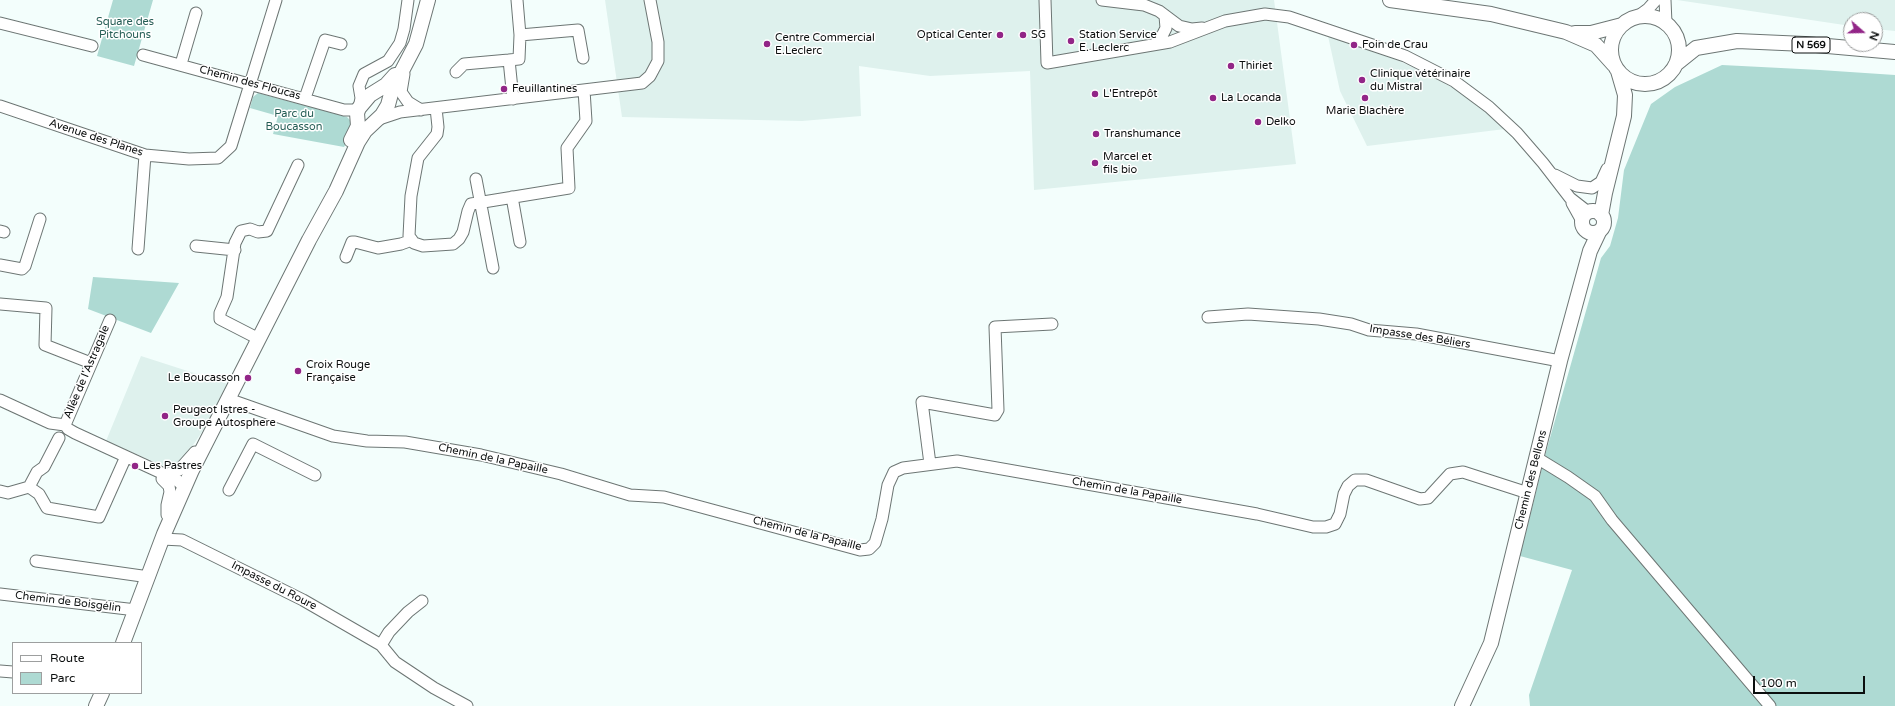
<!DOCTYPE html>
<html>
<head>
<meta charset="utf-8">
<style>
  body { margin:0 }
  #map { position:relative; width:1895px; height:706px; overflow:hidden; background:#f3fefc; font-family:"Varela Round",sans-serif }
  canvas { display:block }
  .legend { position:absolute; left:12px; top:642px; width:130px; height:52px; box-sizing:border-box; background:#fff; border:1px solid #9d9f9f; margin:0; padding:5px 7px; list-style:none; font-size:12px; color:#0b0e0e }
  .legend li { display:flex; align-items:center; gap:8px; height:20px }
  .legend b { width:20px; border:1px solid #9d9f9f }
  .north { position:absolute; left:1843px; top:12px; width:40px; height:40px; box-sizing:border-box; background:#fff; border:1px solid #9d9f9f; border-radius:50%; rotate:110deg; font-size:11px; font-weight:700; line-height:16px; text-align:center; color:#0b0e0e }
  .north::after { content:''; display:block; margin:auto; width:14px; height:18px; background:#922587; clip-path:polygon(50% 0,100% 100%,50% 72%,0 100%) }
  .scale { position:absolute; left:1753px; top:676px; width:112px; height:18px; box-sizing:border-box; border:2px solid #0b0e0e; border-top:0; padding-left:5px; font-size:12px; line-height:14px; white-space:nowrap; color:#0b0e0e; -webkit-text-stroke:3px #fff; paint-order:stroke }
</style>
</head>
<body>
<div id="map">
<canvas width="1895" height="706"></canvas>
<ul class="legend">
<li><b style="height:5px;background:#fff"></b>Route</li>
<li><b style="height:11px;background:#aedad3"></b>Parc</li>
</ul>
<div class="north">N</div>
<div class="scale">100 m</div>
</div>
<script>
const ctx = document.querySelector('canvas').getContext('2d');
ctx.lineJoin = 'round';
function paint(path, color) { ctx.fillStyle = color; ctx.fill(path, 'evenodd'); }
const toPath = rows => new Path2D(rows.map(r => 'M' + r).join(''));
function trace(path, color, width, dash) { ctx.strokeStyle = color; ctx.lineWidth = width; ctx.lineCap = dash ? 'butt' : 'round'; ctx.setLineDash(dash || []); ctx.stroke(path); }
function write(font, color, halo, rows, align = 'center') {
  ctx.font = font + ' "Varela Round",sans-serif'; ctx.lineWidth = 3; ctx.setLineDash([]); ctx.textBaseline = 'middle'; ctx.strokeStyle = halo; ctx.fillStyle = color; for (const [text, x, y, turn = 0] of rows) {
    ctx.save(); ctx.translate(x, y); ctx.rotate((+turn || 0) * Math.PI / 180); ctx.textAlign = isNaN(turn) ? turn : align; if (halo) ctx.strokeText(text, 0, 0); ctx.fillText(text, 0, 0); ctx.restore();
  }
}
paint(toPath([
  [605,0,1274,0,1296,164,1034,190,1030,71,930,76,859,66,861,116,802,121,622,117],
  [1677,0,1895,0,1895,31,1875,29,1875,20,1851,20,1851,26],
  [1328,36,1390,57,1432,76,1477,102,1505,129,1367,146,1340,91],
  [141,356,228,384,209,422,177,468,171,469,106,441]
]), '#def1ed');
paint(toPath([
  [113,0,153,0,134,66,97,56],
  [1722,65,1820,70,1895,75,1895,706,1530,706,1529,695,1572,570,1520,556,1546,452,1601,258,1610,246,1618,218,1624,170,1651,104,1675,87],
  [258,93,347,117,354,124,354,131,344,147,273,134,278,116,250,108,253,97],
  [93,277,179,283,151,333,88,309]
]), '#aedad3');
const minor = toPath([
  [1045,0,1047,63,1170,42,1225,21,1265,14,1289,17,1405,56,1454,81,1489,107,1517,133,1543,163,1570,198,1588,212],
  [1102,0,1144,5,1159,11,1179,26,1192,29,1202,28],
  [1665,0,1666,23],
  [1637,17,1648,9,1656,0],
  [0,23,92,46],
  [520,35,578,30,583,58],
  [1155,44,1163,34,1166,28,1165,16],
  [143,55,344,110,357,110],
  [181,64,196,13],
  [456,72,464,64,509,60],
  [404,74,401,92,408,102,421,110],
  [305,98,325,40,341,44],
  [513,99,509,60,519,59,520,35,517,0],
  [0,106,145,155,189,159,218,158,231,146,276,0],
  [359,108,361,98,359,86,364,74,388,61,400,43,404,29,408,0],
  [436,108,438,127,437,134,418,158,411,196,409,236,414,243,423,246,453,244,459,239,463,232,468,211,471,204,569,188,567,148,586,121,584,90],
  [379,119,400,112,642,83,650,76,658,61,658,42,650,0],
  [1555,175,1577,186,1592,188,1601,182,1607,169],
  [476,179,493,268],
  [512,197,520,242],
  [1572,203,1582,221],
  [0,231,4,232],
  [196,246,235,250],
  [138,249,145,155],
  [346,257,352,242,355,242,378,248,401,244,412,240],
  [0,265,22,269,25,266,40,219],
  [0,304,46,308,45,345,91,363],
  [1208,317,1248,314,1319,319,1351,324,1369,330,1416,334,1560,361],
  [259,339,220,319,220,313,227,297,235,243,241,231,250,229,258,232,267,231,298,165],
  [228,399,333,436,367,441,405,442,481,455,561,474,630,495,664,497,860,550,869,549,875,543,882,519,888,485,894,472,903,468,957,461,1257,514,1313,527,1326,527,1335,524,1340,514,1344,494,1348,486,1355,480,1366,480,1420,499,1428,498,1450,474,1463,472,1528,493],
  [0,400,50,423,65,425,68,429,75,433,177,480,182,485],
  [65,425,110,320],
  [1537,458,1568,477,1595,496,1612,520,1770,706],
  [930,464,922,402,995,415,998,410,995,327,1052,324],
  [165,475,179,470,195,452],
  [162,479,169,486,170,492,167,505,167,515],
  [29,487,37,472,44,467,59,438],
  [229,490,253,444,315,475],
  [0,491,8,493,29,487,39,494,47,508,99,517,124,461],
  [162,539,182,540,303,600,381,645,395,662,434,688,467,706],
  [36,561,149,577],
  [0,594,136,610],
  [381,645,389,632,408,612,422,601],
  [0,671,13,672]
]);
const major = toPath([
  [1390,0,1491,14,1566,32,1596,45,1614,65],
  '1611 50a34 34 0 1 1 68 0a34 34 0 1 1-68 0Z',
  [1575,33,1591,33,1622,25],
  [1676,64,1696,48,1737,41,1805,44,1895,52],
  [351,140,358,126,357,113,359,108,370,95,386,85,395,75],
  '1582 222a11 11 0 1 1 22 0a11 11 0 1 1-22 0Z',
  [1601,215,1605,193,1624,116,1625,95,1618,71],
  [123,643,164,534,192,470,309,240,336,191,358,142,365,131,382,115,388,105,392,90,416,44,428,0],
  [96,706,102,693],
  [1462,706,1491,643,1560,361,1590,251,1599,232]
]);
trace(minor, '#6d7674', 13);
trace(major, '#6d7674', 16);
trace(minor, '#fff', 11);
trace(major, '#fff', 14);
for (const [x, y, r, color] of [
  [1000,35,4,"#922587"],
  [1023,35,4,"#922587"],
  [1071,41,4,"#922587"],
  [767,44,4,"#922587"],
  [1354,45,4,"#922587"],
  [1231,66,4,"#922587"],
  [1362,80,4,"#922587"],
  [504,89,4,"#922587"],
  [1095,94,4,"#922587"],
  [1213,98,4,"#922587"],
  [1365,98,4,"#922587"],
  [1258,122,4,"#922587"],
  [1096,134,4,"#922587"],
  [1095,163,4,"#922587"],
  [298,371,4,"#922587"],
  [248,378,4,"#922587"],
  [165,416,4,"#922587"],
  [135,466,4,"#922587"]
]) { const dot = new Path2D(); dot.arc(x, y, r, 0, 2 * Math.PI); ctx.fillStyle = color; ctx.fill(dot); trace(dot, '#fff', 1.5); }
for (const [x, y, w] of [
  [1811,45,38]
]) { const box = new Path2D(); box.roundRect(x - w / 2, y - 8, w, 16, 3); ctx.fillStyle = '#fff'; ctx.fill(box); trace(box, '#0b0e0e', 1); }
write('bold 10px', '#0b0e0e', null, [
  ["N 569",1811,45]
]);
write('11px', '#265e56', '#fff', [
  ["Square des",125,22],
  ["Pitchouns",125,35],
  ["Parc du",294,114],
  ["Boucasson",294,127]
]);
write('11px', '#0b0e0e', '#fff', [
  ["Optical Center",992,35,"right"],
  ["SG",1031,35],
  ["Station Service",1079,35],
  ["E. Leclerc",1079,48],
  ["Centre Commercial",775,38],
  ["E.Leclerc",775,51],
  ["Foin de Crau",1362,45],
  ["Thiriet",1239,66],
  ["Clinique vétérinaire",1370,74],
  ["du Mistral",1370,87],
  ["Feuillantines",512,89],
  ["L'Entrepôt",1103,94],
  ["La Locanda",1221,98],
  ["Marie Blachère",1365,111,"center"],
  ["Delko",1266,122],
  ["Transhumance",1104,134],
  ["Marcel et",1103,157],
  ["fils bio",1103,170],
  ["Croix Rouge",306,365],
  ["Française",306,378],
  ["Le Boucasson",240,378,"right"],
  ["Peugeot Istres -",173,410],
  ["Groupe Autosphere",173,423],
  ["Les Pastres",143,466]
], 'left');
write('11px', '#0b0e0e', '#fff', [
  ["Chemin des Floucas",250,83,15],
  ["Avenue des Planes",96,138,18],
  ["Impasse des Béliers",1420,337,9],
  ["Allée de l'Astragale",87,372,-67],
  ["Chemin de la Papaille",493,459,12],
  ["Chemin des Bellons",1531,480,-76],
  ["Chemin de la Papaille",1127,491,10],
  ["Chemin de la Papaille",807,534,14],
  ["Impasse du Roure",274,586,27],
  ["Chemin de Boisgélin",68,602,7]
]);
</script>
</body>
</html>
